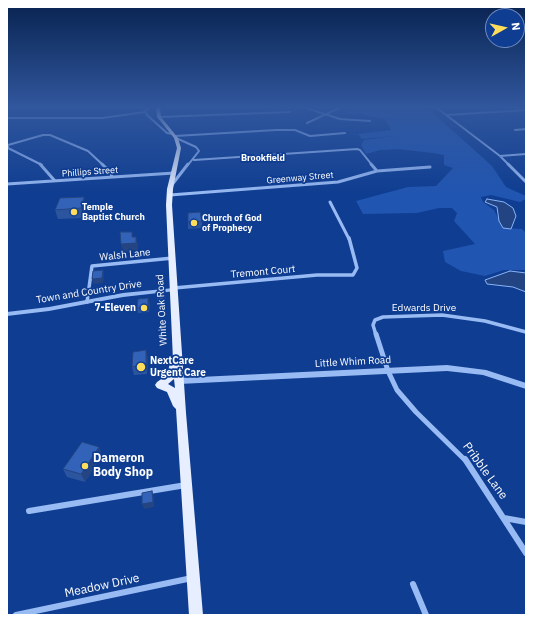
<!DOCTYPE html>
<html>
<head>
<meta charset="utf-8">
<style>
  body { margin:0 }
  #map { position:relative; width:533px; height:622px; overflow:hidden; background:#0f3d91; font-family:"IBM Plex Sans",sans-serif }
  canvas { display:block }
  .frame { position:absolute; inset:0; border:8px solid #fff; pointer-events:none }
  .north { position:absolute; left:485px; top:8px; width:40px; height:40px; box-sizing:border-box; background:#0f3d91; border:1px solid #6f8bbd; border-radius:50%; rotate:82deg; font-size:11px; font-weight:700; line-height:16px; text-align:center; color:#fff }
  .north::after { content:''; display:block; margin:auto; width:14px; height:18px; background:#ffdd5c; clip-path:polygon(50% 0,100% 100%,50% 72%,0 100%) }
</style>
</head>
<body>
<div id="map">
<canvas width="533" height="622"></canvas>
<div class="frame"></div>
<div class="north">N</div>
</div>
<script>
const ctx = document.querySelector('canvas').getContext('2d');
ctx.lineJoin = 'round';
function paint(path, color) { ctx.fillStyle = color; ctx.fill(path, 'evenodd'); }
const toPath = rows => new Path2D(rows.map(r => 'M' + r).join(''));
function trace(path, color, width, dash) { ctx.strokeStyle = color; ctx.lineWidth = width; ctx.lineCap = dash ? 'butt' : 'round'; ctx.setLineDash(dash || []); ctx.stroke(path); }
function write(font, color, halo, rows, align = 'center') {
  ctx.font = font + ' "IBM Plex Sans",sans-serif'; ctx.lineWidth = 3.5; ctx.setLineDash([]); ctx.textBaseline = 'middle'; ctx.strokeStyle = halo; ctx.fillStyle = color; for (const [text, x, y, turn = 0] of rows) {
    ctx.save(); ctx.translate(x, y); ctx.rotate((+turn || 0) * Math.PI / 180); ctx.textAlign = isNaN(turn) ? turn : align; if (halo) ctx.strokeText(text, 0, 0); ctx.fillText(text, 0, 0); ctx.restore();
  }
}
paint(toPath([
  [366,108,424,108,433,113,492,166,506,187,526,196,526,199,520,202,491,195,481,197,483,202,494,210,503,228,522,229,526,233,526,270,504,270,485,276,461,271,445,262,443,251,475,244,454,221,457,213,452,208,439,208,417,213,363,214,356,201,408,187,436,186,453,168,444,165,444,155,433,153,398,149,380,150,366,154,361,145,364,140,394,136,362,139,358,134,391,130,385,119,359,114,344,114,349,110]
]), '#2055b1');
const water = toPath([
  [487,199,504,202,513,208,516,216,511,229,503,228,499,221,497,207,485,202,487,199],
  [510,271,526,273,526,292,513,287,487,284,485,280,510,271]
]);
paint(water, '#224483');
trace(water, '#8ab4f7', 1);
trace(toPath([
  [149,108,145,111,147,115,167,133,173,134],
  [306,108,340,119,370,121],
  [437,108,500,156,509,165],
  [447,115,526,110],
  [159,117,290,112],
  [7,118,102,118,145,112],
  [307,123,339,108],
  [515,130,526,129],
  [175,136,276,130,295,130,310,136,345,133],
  [176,138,196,147,199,151,188,165],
  [500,156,526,154],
  [194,160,357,149,360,150,372,165],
  [42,165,8,148,8,145,43,135,50,135,88,151,103,165]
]), '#99bbf4', 2);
trace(toPath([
  [40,164,55,181],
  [102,164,111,173,112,177],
  [371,164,377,171],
  [508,164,526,182],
  [7,184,174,173],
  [171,186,188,164],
  [170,195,338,182,377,171,430,167],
  [330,202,349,239]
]), '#99bbf4', 3);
trace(toPath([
  [174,288,317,275,353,275,357,268,349,238],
  [87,302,92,266,173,258],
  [376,335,373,325,375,320,383,317,442,315,485,321,526,332]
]), '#99bbf4', 3.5);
trace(toPath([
  [376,334,388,371,397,390,416,412,465,460]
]), '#99bbf4', 5);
trace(toPath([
  [465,459,526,553],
  [29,511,186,485],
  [504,518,526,522],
  [413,584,426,615],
  [16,615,192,578]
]), '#99bbf4', 6);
paint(toPath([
  [174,288,176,289,177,290,176,291,123,297,49,311,7,316,7,312,49,307,123,293,174,288],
  [447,365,486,370,526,383,526,389,483,375,447,371,179,384,176,383,175,381,176,379,179,378,447,365]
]), '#99bbf4');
paint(toPath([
  [156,108,160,108,161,117,178,138,181,148,173,189,172,205,186,413,203,615,189,615,176,409,173,406,167,392,157,388,155,385,157,382,167,375,170,363,173,360,166,205,167,189,177,148,174,138,157,117,156,108],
  [174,379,175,388,168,384,174,379]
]), '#e6eeff');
paint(toPath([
  [87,206,83,218,58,219,55,210],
  [202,221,202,228,188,229,188,222],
  [157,297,166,298,166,300,162,303,157,300],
  [148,298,150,303,149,312,138,313,137,308],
  [148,358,147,374,134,375,132,367],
  [99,447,102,455,85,482,67,477,63,469]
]), '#2c559f');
paint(toPath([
  [84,197,87,206,83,218,81,208],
  [132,232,134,239,136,237,138,244,138,250,123,252,121,244,132,237],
  [103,270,104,275,103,283,94,284,92,279],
  [148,298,150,303,149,312,148,307],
  [166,298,166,300,162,303,161,300],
  [146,350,148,358,147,374,146,365],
  [99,447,102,455,85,482,81,474],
  [152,491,154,497,154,507,144,509,142,504]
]), '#244582');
const building = toPath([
  [84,197,81,208,55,210,60,198,84,197],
  [200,212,202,221,188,222,188,213,200,212],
  [120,232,132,232,132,237,136,237,136,243,121,244,120,232],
  [103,270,102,278,92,279,93,271,103,270],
  [161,295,166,298,161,300,157,297,161,295],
  [148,298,148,307,137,308,138,299,148,298],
  [146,350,146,365,132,367,133,352,146,350],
  [82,442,99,447,81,474,63,469,82,442],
  [152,491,153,502,142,504,142,493,152,491]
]);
paint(building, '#3363b9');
trace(building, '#244582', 1);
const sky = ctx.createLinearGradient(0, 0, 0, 195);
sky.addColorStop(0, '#082250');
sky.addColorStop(0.55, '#31579d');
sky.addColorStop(1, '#31579d00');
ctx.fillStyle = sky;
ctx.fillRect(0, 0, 533, 195);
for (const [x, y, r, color] of [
  [74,212,4,"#ffdd5c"],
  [194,223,4,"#ffdd5c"],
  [144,308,4,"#ffdd5c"],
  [141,367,5,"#ffdd5c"],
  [85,466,4,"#ffdd5c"]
]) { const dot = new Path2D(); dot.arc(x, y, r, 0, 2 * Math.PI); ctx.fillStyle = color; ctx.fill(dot); trace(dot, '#0f3d91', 1.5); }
write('bold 9px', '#fff', '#0f3d91', [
  ["Brookfield",263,158]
]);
write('9px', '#fff', '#0f3d91', [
  ["Phillips Street",90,172,-4],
  ["Greenway Street",300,178,-5]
]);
write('bold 9px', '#fff', '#0f3d91', [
  ["Temple",82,207],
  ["Baptist Church",82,217],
  ["Church of God",202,218],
  ["of Prophecy",202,228]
], 'left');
write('10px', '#fff', '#0f3d91', [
  ["Walsh Lane",125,255,-6],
  ["Tremont Court",263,272,-5],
  ["Town and Country Drive",89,292,-9],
  ["Edwards Drive",424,308],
  ["White Oak Road",162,310,-93],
  ["Little Whim Road",353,362,-3]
]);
write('bold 10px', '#fff', '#0f3d91', [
  ["7-Eleven",136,308],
  ["NextCare",150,361,"left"],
  ["Urgent Care",150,373,"left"]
], 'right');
write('bold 12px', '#fff', '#0f3d91', [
  ["Dameron",93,459],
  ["Body Shop",93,473]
], 'left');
write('12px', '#fff', '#0f3d91', [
  ["Pribble Lane",485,471,54],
  ["Meadow Drive",102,586,-12]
]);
</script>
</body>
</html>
